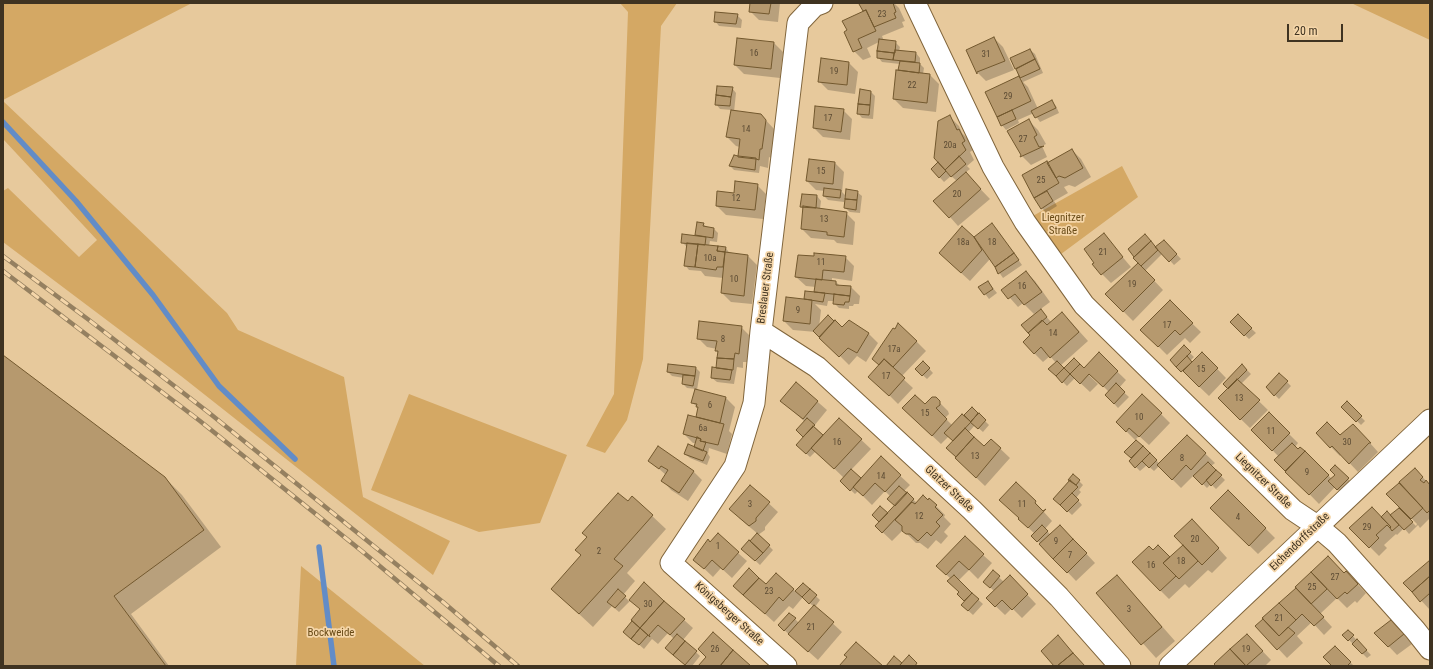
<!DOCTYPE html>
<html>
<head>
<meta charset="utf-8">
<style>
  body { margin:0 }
  #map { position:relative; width:1433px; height:669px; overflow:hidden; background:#e7c99c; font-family:"Roboto Condensed",sans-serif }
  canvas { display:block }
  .frame { position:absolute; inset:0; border:4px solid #3f3321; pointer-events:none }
  .scale { position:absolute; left:1287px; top:24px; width:56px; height:18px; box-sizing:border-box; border:2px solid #3f3321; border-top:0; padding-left:5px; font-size:12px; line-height:14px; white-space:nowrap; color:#3f3321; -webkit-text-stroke:3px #f5d6a9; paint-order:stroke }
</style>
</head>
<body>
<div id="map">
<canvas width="1433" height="669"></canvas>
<div class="frame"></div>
<div class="scale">20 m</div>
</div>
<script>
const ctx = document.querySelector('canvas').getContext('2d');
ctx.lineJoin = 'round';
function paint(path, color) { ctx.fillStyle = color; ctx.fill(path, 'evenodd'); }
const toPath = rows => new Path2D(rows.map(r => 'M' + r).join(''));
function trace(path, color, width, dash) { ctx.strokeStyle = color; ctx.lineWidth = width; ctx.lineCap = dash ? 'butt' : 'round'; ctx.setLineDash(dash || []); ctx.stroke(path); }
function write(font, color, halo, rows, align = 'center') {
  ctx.font = font + ' "Roboto Condensed",sans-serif'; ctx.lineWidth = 3.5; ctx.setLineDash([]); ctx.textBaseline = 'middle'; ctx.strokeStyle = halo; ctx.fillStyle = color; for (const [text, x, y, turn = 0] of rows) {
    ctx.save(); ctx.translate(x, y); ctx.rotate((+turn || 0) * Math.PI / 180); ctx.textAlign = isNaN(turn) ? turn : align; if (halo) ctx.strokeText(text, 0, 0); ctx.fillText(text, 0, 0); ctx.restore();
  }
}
paint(toPath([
  [3,3,192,3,3,100],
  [620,3,677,3,661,26,643,359,627,420,605,453,586,446,614,394,628,12],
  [1351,3,1425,3,1430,5,1430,40],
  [3,101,227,313,238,330,344,377,363,497,450,541,433,575,181,376,3,242,3,191,8,188,79,257,97,240,3,139],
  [1122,166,1138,197,1057,257,1031,217],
  [409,394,567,455,540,523,479,532,371,490],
  [301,566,425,666,296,666]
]), '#d4a864');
paint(toPath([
  [751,3,780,3,778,22,759,20,750,11],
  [863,3,894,3,899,8,905,21,902,22,904,27,882,36,884,41,895,42,900,47,899,51,916,53,920,58,920,64,924,68,923,74,930,75,939,84,936,112,903,108,894,99,902,72,900,70,900,64,882,62,878,57,879,42,867,48,871,57,863,60,854,51,864,12,860,4],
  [737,15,742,20,741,28,719,26,715,21],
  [994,38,1003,47,1014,70,986,81,977,72,967,50],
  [738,39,774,43,783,52,780,78,744,74,735,65],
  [1030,50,1035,54,1043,73,1023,82,1028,87,1038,109,1052,102,1056,106,1059,113,1040,122,1034,113,1018,120,1019,123,1006,130,1002,125,986,93,1019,78,1022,80,1011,59],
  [822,59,849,63,858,72,855,94,828,90,819,81],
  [732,88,736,93,734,112,761,115,775,130,771,158,769,157,768,168,760,166,759,173,734,170,730,166,735,156,739,157,740,147,736,146,727,137,732,110,720,109,716,104],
  [861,91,871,92,875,96,873,119,862,118,858,113],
  [843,110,852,119,850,140,823,137,814,128],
  [950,117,959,126,962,133,968,139,973,150,970,152,974,160,967,166,970,169,965,173,990,199,958,226,950,217,957,181,951,176,944,182,932,169,940,162],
  [1029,121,1038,130,1046,144,1042,146,1047,157,1031,165,1022,156,1008,131],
  [1072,150,1081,159,1091,177,1075,187,1069,185,1064,187,1068,193,1054,201,1057,206,1046,213,1042,208,1023,176],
  [810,160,835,163,844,172,842,192,845,195,844,202,828,200,824,196,825,191,816,190,807,181],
  [757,185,766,194,763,219,726,215,717,206],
  [857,192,862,196,860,213,850,212,845,208],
  [817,196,821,201,820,209,846,213,855,222,853,245,837,243,834,240,811,238,802,229,804,209,801,207],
  [697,223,703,224,708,228,714,229,718,233,717,242,710,241,709,246,726,248,730,254,748,256,757,265,752,304,731,302,722,293,723,278,705,276,701,271,689,270,685,265,687,247,682,242,696,236],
  [992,225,1000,234,1022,265,1003,278,990,259,970,281,949,262,974,238],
  [1104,235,1131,267,1111,283,1102,274],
  [1149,239,1156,248,1164,241,1181,259,1174,265,1163,253,1145,271,1163,290,1133,321,1106,294,1140,263,1129,249],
  [845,257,854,266,852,281,832,278,832,282,836,282,840,286,851,287,860,296,859,304,854,304,853,306,849,306,849,309,839,308,834,303,835,301,828,301,827,306,815,304,821,310,819,327,829,317,843,328,849,322,869,334,878,343,866,362,857,356,849,365,816,332,793,330,784,321,805,300,806,292,817,293,816,287,806,286,796,277],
  [1026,272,1035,281,1050,302,1034,314,1023,303,1018,307,1003,290],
  [988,282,997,293,989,299,980,287],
  [1170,302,1201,332,1190,343,1185,338,1167,355,1142,330],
  [1045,315,1051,322,1071,322,1088,341,1060,366,1064,369,1084,369,1099,354,1126,380,1119,388,1129,397,1118,408,1106,395,1109,392,1089,372,1089,375,1098,384,1090,392,1075,378,1067,386,1050,369,1056,363,1050,356,1043,362,1034,353,1032,335],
  [1238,316,1256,333,1249,339,1231,322],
  [899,324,926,351,901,377,913,388,898,404,879,385,880,365],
  [741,327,750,336,747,362,743,362,743,368,737,367,734,384,717,382,712,378,717,369,719,353,716,351,717,349,707,347,698,338],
  [1184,347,1194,357,1190,361,1192,363,1202,353,1226,378,1209,396,1171,360],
  [3,356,164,477,182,495,221,547,131,614,169,666,3,666],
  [923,362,933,373,927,379,916,369],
  [1242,365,1251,374,1241,384,1268,410,1250,428,1219,398,1229,389],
  [695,367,700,372,697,390,726,398,735,407,729,431,732,434,727,454,709,448,708,454,710,457,707,465,690,458,685,454,695,448,696,443,693,443,684,434,697,418,699,409,692,402,696,389,687,388,683,384,684,378,672,376,668,372],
  [1279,374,1291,386,1279,399,1267,387],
  [796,383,827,410,814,426,818,430,817,432,823,437,839,419,871,449,851,470,861,479,881,458,910,485,904,491,917,503,928,501,929,499,945,515,944,517,951,524,944,532,948,536,941,544,936,540,928,549,920,543,916,543,903,530,892,541,876,526,896,506,890,496,885,491,872,505,858,491,855,494,841,481,844,478,816,451,810,457,797,445,804,437,797,430,805,422,782,401],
  [1142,395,1170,423,1149,445,1139,436,1135,440,1160,464,1187,436,1215,463,1211,466,1225,480,1216,489,1211,484,1207,488,1194,475,1181,488,1159,466,1154,471,1147,465,1140,471,1130,461,1132,459,1126,452,1136,441,1117,422],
  [935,398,948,411,949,414,945,418,952,425,972,408,989,425,983,432,975,425,968,433,984,448,991,440,1010,458,985,486,965,467,954,441,949,436,941,444,912,417],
  [1347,403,1365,421,1361,425,1343,407],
  [1269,414,1298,443,1295,447,1298,450,1300,448,1332,479,1336,475,1335,466,1352,483,1341,493,1335,487,1319,504,1276,460,1279,457,1253,430],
  [1317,433,1341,437,1362,434,1378,452,1358,472,1341,454,1340,456],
  [650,461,693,471,702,480,688,501,671,490,663,481,666,475],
  [1415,469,1430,485,1430,518,1420,528,1418,525,1409,534,1404,528,1397,535,1396,534,1384,545,1387,548,1379,556,1351,528,1381,518,1391,516,1399,509,1416,526,1417,524,1388,495],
  [1073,475,1083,485,1079,490,1081,492,1076,498,1082,505,1072,515,1055,499,1071,481],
  [750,486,778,512,765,527,765,530,758,535,773,550,760,565,747,553,758,534,739,518],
  [1228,491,1275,538,1258,554,1211,508],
  [633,498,666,529,627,573,635,581,623,595,629,601,644,584,693,628,683,640,700,656,692,666,686,666,670,652,674,639,668,633,658,644,652,639,644,649,625,632,634,621,641,610,631,600,619,612,612,606,593,627,552,589],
  [1035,502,1052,521,1045,529,1051,535,1069,535,1095,563,1076,581,1033,536,1035,534,1019,519],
  [1201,529,1227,558,1212,573,1208,570,1189,588,1185,584,1169,599,1160,590,1153,551,1170,559],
  [710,543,738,553,747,561,732,578,721,568,713,577,695,560],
  [983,555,992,563,978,579,969,570,958,581,983,604,973,615,962,605,966,601,959,594,961,592,951,579,937,566],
  [1328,558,1344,574,1346,572,1366,593,1357,603,1355,601,1347,608,1337,598,1320,614,1332,627,1324,635,1312,622,1297,636,1303,643,1287,658,1257,626],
  [1430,561,1430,610,1405,583],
  [993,572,1004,582,1010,576,1036,604,1022,618,1012,608,1005,615,987,598,994,591,984,581],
  [776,574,796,592,803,584,820,600,815,607,842,632,818,660,783,629,795,619,799,623,814,607,803,597,793,609,789,606,774,622,754,604,767,585],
  [1130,590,1175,641,1156,658,1098,593],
  [1400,630,1412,644,1397,655,1376,633],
  [1348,631,1371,655,1367,658,1344,635],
  [1247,635,1271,660,1265,666,1214,666],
  [1335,647,1354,666,1333,666]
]), '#0003');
trace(toPath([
  [3,122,76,201,153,295,219,386,295,459],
  [319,547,334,666]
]), '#628cc7', 5.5);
const building = toPath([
  [750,3,771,3,769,14,749,12,750,3],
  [860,3,893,3,896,12,894,13,896,18,874,27,866,10,863,11,859,4,860,3],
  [866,10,876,31,858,39,862,48,853,52,844,32,847,30,842,21,866,10],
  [715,12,738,14,736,24,714,22,715,12],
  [994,37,1005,61,977,72,977,74,966,50,994,37],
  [737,38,774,42,771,69,734,65,737,38],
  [879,39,896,41,895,53,877,51,879,39],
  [1030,49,1035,59,1015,69,1010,58,1030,49],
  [895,50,916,52,915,62,893,60,895,50],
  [877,51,894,53,893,60,877,58,877,51],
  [821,58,849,62,847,85,818,82,821,58],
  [1035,59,1040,69,1020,78,1016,69,1035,59],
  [900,61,920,63,919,73,898,70,900,61],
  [896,70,930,74,927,103,893,99,896,70],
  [1019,76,1031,101,997,117,985,92,1019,76],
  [717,86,733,87,731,97,716,95,717,86],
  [860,89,871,91,870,105,858,104,860,89],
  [716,95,731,97,730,106,715,105,716,95],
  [1052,100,1056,108,1035,118,1031,111,1052,100],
  [858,104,870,105,869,115,857,114,858,104],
  [815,106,844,109,841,132,813,128,815,106],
  [731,110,761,114,766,120,762,149,760,149,759,160,756,159,756,158,738,156,740,139,726,137,731,110],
  [1012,110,1016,119,1001,126,997,117,1012,110],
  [950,115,957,130,959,129,965,141,962,143,966,150,945,170,934,158,938,121,950,115],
  [1029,119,1037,135,1034,137,1039,147,1044,146,1020,157,1021,155,1007,131,1029,119],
  [1072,149,1083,168,1065,178,1059,176,1056,178,1047,163,1072,149],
  [734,155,738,156,738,157,756,159,755,170,729,166,734,155],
  [959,156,966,164,951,177,945,170,959,156],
  [809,159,835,162,833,184,806,181,809,159],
  [1047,161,1059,183,1034,198,1022,175,1047,161],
  [938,162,946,171,939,178,931,169,938,162],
  [966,172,981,189,949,218,933,201,966,172],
  [735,181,758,184,755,210,716,206,717,191,734,193,735,181],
  [824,188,841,190,840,198,823,196,824,188],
  [846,189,858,191,857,200,845,199,846,189],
  [1047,191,1053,201,1041,209,1034,198,1047,191],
  [802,194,817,195,816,208,800,207,802,194],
  [845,199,857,200,856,210,844,208,845,199],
  [803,206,847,212,844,237,827,235,827,232,801,229,803,206],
  [697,222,704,223,703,226,714,228,713,238,695,235,697,222],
  [992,223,1014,253,995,267,974,237,992,223],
  [962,226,974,237,982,250,961,273,939,253,962,226],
  [1104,233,1123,257,1101,275,1092,264,1094,263,1084,249,1104,233],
  [682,234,706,237,705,245,681,243,682,234],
  [1145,234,1151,241,1134,257,1128,249,1145,234],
  [1164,240,1177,254,1169,262,1155,247,1164,240],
  [1151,241,1158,250,1141,266,1133,258,1151,241],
  [687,243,698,244,695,267,684,266,687,243],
  [698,244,718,246,717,251,725,252,723,267,717,267,716,270,695,267,698,244],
  [718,246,726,247,725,252,717,251,718,246],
  [725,252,748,255,744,296,721,293,725,252],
  [814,253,846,256,844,272,823,270,822,280,795,277,798,255,814,256,814,253],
  [1014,253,1019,260,998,274,995,267,1014,253],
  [1138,263,1155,280,1123,312,1105,294,1138,263],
  [1026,271,1042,292,1024,305,1015,294,1008,299,1001,290,1026,271],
  [816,279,836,281,836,285,851,286,850,296,814,292,816,279],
  [988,281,993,289,984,295,978,287,988,281],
  [805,291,825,293,823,302,804,299,805,291],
  [834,294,850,296,849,302,845,302,844,305,833,304,834,294],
  [786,297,812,300,810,324,783,321,786,297],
  [1170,300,1193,323,1180,335,1175,330,1158,347,1140,330,1170,300],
  [1041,309,1047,317,1028,333,1021,325,1041,309],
  [1062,312,1079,332,1050,358,1041,347,1034,354,1023,342,1030,335,1028,333,1042,320,1047,325,1062,312],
  [1238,314,1252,328,1244,336,1230,322,1238,314],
  [828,315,834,321,819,337,813,331,828,315],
  [835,320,842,327,849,320,869,333,857,353,848,348,839,357,819,338,835,320],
  [699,321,742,326,739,354,735,353,734,359,717,358,718,351,715,351,717,341,697,339,699,321],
  [898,323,917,341,893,367,884,359,879,365,872,359,893,328,895,329,898,323],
  [1184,345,1191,352,1176,367,1170,360,1184,345],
  [1099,352,1118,371,1103,387,1089,374,1080,384,1070,374,1080,364,1084,368,1099,352],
  [1202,352,1218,368,1199,387,1183,371,1202,352],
  [3,355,165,477,204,530,114,596,166,666,3,666,3,355],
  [1187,356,1192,362,1181,372,1176,367,1187,356],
  [717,358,734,359,733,370,716,368,717,358],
  [1074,358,1080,364,1070,374,1064,368,1074,358],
  [884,359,905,378,889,396,868,377,884,359],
  [923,361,930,368,922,376,915,369,923,361],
  [1057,361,1064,368,1056,376,1048,369,1057,361],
  [668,364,696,367,695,376,667,372,668,364],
  [1242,364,1247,370,1228,389,1223,384,1242,364],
  [712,367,732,370,730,380,711,378,712,367],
  [1064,368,1070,374,1062,383,1056,376,1064,368],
  [1279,373,1288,381,1274,396,1266,387,1279,373],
  [683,375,695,376,693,386,682,384,683,375],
  [1237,379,1260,400,1240,420,1218,398,1237,379],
  [796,382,818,401,803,419,780,401,796,382],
  [1116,383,1125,392,1114,404,1105,395,1116,383],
  [695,389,726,397,720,423,696,417,698,407,696,407,697,404,691,403,695,389],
  [1142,394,1162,413,1139,437,1129,428,1126,432,1116,422,1142,394],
  [915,395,925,404,932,397,936,397,940,401,940,405,936,408,947,419,932,436,902,408,915,395],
  [1347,401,1362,416,1356,422,1341,407,1347,401],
  [972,407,978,413,971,422,964,415,972,407],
  [1269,412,1290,433,1272,451,1251,430,1269,412],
  [979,413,986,420,978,429,970,422,979,413],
  [962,414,971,422,953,441,944,433,962,414],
  [688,415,724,424,718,445,700,441,701,439,683,434,688,415],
  [807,418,815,425,803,437,796,430,807,418],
  [839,418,862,439,834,469,811,448,839,418],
  [1327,422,1340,435,1353,424,1371,443,1369,443,1349,464,1332,446,1330,448,1316,433,1327,422],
  [813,426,823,435,806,454,796,445,813,426],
  [965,428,974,437,956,457,946,448,965,428],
  [1187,435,1206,453,1191,470,1186,465,1172,480,1157,465,1187,435],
  [697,437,701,439,700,441,706,442,703,451,694,447,697,437],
  [974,437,984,446,991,439,1001,448,976,478,955,458,974,437],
  [1136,440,1143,446,1131,458,1124,452,1136,440],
  [1292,443,1298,449,1300,447,1305,451,1285,471,1274,460,1292,443],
  [688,444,707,452,703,461,684,454,688,444],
  [658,446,694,471,679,493,661,481,668,470,661,466,659,469,648,461,658,446],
  [1143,446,1150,453,1135,468,1129,461,1143,446],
  [1305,451,1329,475,1309,495,1285,472,1305,451],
  [1150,453,1157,460,1149,468,1142,461,1150,453],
  [881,456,901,475,885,492,875,483,863,496,853,487,881,456],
  [1208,462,1216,470,1202,485,1193,476,1208,462],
  [1335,465,1349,478,1337,490,1328,481,1335,475,1330,470,1335,465],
  [1415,468,1423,477,1420,480,1424,483,1426,480,1430,485,1430,510,1427,513,1399,482,1415,468],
  [851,469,861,478,850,491,840,481,851,469],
  [1216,470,1222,475,1211,486,1206,480,1216,470],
  [1073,474,1080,480,1076,485,1068,480,1073,474],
  [1070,480,1078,487,1060,505,1053,499,1070,480],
  [1016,482,1036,501,1035,503,1043,511,1046,509,1028,528,1018,519,1019,518,999,500,1016,482],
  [1399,483,1423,508,1411,519,1386,494,1399,483],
  [750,485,770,502,756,518,756,521,749,526,729,509,750,485],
  [899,486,907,493,895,506,887,499,899,486],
  [1228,490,1266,528,1249,546,1210,508,1228,490],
  [907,492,914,499,882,533,875,526,907,492],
  [618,493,628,501,632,496,653,515,614,559,623,566,579,614,551,589,581,555,575,550,587,537,582,533,618,493],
  [1072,493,1079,500,1067,512,1060,505,1072,493],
  [923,495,928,500,929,498,937,505,935,507,943,515,936,522,940,526,931,536,927,532,918,541,910,534,906,534,902,531,902,526,895,520,912,502,915,504,923,495],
  [880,506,888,513,879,522,872,515,880,506],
  [1372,507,1391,527,1390,528,1387,525,1376,535,1379,538,1369,548,1349,528,1372,507],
  [1399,508,1413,522,1404,530,1390,515,1399,508],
  [1387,511,1399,525,1392,531,1390,528,1391,527,1381,517,1387,511],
  [1192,519,1219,548,1202,565,1174,536,1192,519],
  [1042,525,1048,531,1037,542,1031,536,1042,525],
  [1060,525,1073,539,1053,559,1039,544,1060,525],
  [718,533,739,552,723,570,712,560,704,569,693,560,708,539,710,542,718,533],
  [757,533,770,545,763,553,750,541,757,533],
  [965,536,984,554,969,570,959,561,946,575,936,566,965,536],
  [1073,539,1087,553,1067,573,1053,559,1073,539],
  [749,540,763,553,755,561,741,549,749,540],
  [1158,545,1170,557,1163,563,1176,576,1160,591,1132,562,1149,546,1153,550,1158,545],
  [1183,545,1198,561,1179,579,1163,563,1183,545],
  [1328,556,1344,573,1346,571,1358,584,1347,594,1345,592,1337,599,1311,572,1328,556],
  [1430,560,1430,576,1412,592,1403,583,1430,560],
  [749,568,759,578,743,595,733,586,749,568],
  [993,570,1000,576,990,588,983,582,993,570],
  [1311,572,1327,589,1311,604,1295,587,1311,572],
  [776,573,794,589,783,601,779,597,765,614,743,595,759,578,766,584,776,573],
  [954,575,972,593,964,601,957,594,959,592,947,581,954,575],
  [1010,575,1028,594,1012,610,1002,600,995,607,986,598,1010,575],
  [1117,575,1162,627,1141,645,1096,593,1117,575],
  [1430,576,1430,593,1420,602,1412,592,1430,576],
  [644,582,664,601,640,628,631,620,640,609,629,600,644,582],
  [803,583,810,589,802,597,795,591,803,583],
  [1296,588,1324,617,1314,626,1302,614,1296,620,1279,603,1296,588],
  [618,589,626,596,615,608,607,602,618,589],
  [810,589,817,595,809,604,802,597,810,589],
  [972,593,979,599,968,611,961,605,972,593],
  [664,601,685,619,670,635,658,625,649,635,650,637,640,628,664,601],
  [1279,603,1296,620,1279,636,1262,618,1279,603],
  [814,605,834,622,808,652,788,634,814,605],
  [789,613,796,618,784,631,778,625,789,613],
  [1263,619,1279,636,1288,627,1295,633,1277,650,1255,626,1263,619],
  [1391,620,1404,634,1388,647,1374,633,1391,620],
  [632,621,640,628,631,639,623,632,632,621],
  [640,628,648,635,639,645,631,639,640,628],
  [1348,630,1354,635,1348,641,1342,635,1348,630],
  [713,632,733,650,720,666,698,666,706,657,698,649,713,632],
  [677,634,685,641,673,655,665,648,677,634],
  [1247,634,1263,651,1246,666,1230,649,1247,634],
  [1058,635,1073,653,1057,666,1054,666,1041,651,1058,635],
  [1357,639,1367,650,1362,654,1352,644,1357,639],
  [685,641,697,651,685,665,673,655,685,641],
  [856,642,883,666,839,666,847,657,844,655,856,642],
  [1335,646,1351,662,1347,666,1332,666,1323,657,1335,646],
  [1230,649,1246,666,1216,666,1214,664,1230,649],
  [733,650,751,666,720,666,733,650],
  [1073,653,1085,666,1057,666,1073,653],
  [909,655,917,663,915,666,899,666,909,655],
  [894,656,902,663,899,666,886,666,894,656]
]);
paint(building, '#b6996e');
trace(building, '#72582e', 1);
const street = toPath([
  [915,3,993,167,1025,222,1084,305,1293,510,1317,526,1337,543,1415,630,1430,649],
  [761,331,817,367,972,510,1059,597,1120,666],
  [786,666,671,563,735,466,754,403,761,331,798,23,814,6,822,3],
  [1170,666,1430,420]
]);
trace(street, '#80653b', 23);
trace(street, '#fff', 21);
const rail = toPath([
  [3,256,89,320,208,412,443,602,518,666],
  [3,271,200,421,363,552,499,666]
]);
trace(rail, '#958060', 4.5);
trace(rail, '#f5d6a9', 3, [9]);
write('9px', '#5d4c34', null, [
  ["23",882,15],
  ["16",754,54],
  ["31",986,55],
  ["19",834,72],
  ["22",912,86],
  ["29",1008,97],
  ["17",828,119],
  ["14",746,130],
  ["27",1023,140],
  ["20a",950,146],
  ["15",821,172],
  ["25",1041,181],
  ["20",957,195],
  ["12",736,199],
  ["13",824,220],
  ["18a",963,243],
  ["18",992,243],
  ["21",1103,253],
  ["10a",710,259],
  ["11",821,263],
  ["10",734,280],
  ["19",1132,285],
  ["16",1022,287],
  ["9",798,311],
  ["17",1167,326],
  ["14",1053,334],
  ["8",723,340],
  ["17a",894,350],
  ["15",1201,370],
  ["17",886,377],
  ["13",1239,399],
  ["6",710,406],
  ["15",925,414],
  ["10",1139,418],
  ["6a",703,429],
  ["11",1271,432],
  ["16",837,443],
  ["30",1347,443],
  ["13",975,457],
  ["8",1182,459],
  ["9",1307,473],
  ["14",881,477],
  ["3",750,505],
  ["11",1022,505],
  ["12",919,517],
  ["4",1238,518],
  ["29",1367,528],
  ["20",1195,540],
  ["9",1056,542],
  ["1",718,547],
  ["2",599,552],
  ["7",1070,556],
  ["18",1181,562],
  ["16",1151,566],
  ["27",1335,578],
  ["25",1312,588],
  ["23",769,592],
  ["30",648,605],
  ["3",1129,610],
  ["21",1279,619],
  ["21",811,628],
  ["26",715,650],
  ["19",1246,650]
]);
write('11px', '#694b17', '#f5d6a9', [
  ["Liegnitzer",1063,218],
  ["Straße",1063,231],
  ["Bockweide",331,633]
]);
write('11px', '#3f3321', '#f5d6a9', [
  ["Breslauer Straße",766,288,-83],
  ["Liegnitzer Straße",1263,481,44],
  ["Glatzer Straße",949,489,43],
  ["Eichendorffstraße",1300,542,-44],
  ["Königsberger Straße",729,614,42]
]);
</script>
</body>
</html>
